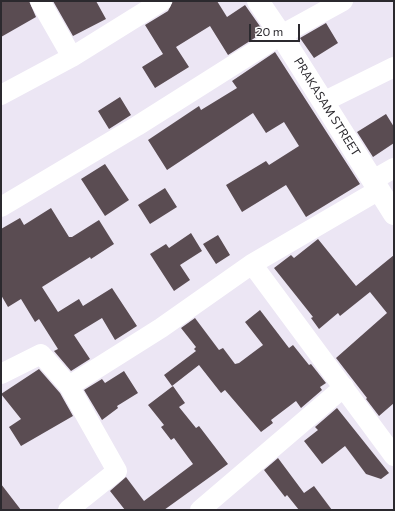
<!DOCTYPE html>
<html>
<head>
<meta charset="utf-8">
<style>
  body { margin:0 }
  #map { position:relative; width:395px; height:511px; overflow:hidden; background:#ece6f4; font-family:Commissioner,sans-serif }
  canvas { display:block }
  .frame { position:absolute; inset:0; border:2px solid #2b292e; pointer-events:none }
  .scale { position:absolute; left:249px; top:24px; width:51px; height:18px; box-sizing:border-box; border:2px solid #2b292e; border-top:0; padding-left:5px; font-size:12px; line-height:14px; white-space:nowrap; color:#2b292e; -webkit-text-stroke:3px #fff; paint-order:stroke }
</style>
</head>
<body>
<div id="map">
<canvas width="395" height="511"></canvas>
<div class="frame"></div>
<div class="scale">20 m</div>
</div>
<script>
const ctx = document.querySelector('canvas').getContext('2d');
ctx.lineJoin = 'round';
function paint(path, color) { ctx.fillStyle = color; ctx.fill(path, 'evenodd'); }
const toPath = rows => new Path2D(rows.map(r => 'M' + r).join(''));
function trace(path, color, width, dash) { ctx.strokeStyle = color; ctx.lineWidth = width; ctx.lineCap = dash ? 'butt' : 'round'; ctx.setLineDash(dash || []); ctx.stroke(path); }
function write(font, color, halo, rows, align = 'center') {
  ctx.font = font + ' Commissioner,sans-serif'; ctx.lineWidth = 4; ctx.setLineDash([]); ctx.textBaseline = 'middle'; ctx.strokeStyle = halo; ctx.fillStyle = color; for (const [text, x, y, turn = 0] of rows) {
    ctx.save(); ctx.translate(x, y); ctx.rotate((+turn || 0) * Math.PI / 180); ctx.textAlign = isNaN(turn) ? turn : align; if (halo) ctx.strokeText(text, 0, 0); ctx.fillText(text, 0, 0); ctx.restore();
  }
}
paint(toPath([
  [1,1,29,1,36,17,1,37],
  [53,1,96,1,106,19,73,36],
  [173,1,217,1,227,17,245,5,264,32,228,55,210,26,176,47,189,67,155,88,142,67,163,54,145,25,168,11],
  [326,23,338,43,314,58,300,38],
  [275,52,360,184,306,217,286,185,242,212,226,185,266,161,269,165,299,146,284,122,266,133,253,113,167,170,148,140,199,106,201,110,237,88,232,81],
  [120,97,131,115,109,129,98,111],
  [386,114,394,127,394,143,373,157,357,132],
  [105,164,129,200,105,216,81,179],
  [165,188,177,207,150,224,138,205],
  [51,208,69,237,72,237,99,220,114,244,91,259,90,257,42,287,58,312,79,299,83,306,112,288,137,326,115,340,102,318,74,335,90,359,71,371,54,351,58,349,39,319,35,322,21,299,8,307,1,295,1,229,20,218,24,225],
  [191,233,202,251,180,265,190,280,174,291,150,254,166,244,169,248],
  [218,235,230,255,216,264,203,244],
  [318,239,356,286,394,255,394,403,379,416,366,399,367,398,336,358,387,313,370,292,340,316,338,313,319,329,311,318,313,317,274,268,291,255,294,258],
  [260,310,289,348,293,345,309,365,311,364,326,383,320,387,322,390,301,408,296,401,271,420,273,423,261,432,225,390,221,393,199,365,172,386,164,375,196,351,194,349,196,347,181,328,195,318,219,350,223,348,235,364,239,363,263,345,245,322],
  [39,369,60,393,73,416,21,446,9,427,21,419,1,394],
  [124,371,138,393,117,406,118,408,102,420,84,390,102,379,105,383],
  [173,386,185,403,179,407,196,428,199,426,228,464,164,510,125,510,110,491,126,477,144,501,193,464,174,438,171,440,161,427,164,425,148,405],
  [337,408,389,473,381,479,366,474,345,446,322,464,304,441,318,430,315,427],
  [278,458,304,493,314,486,332,510,299,510,287,495,285,497,264,470],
  [1,484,21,510,1,510]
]), '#5a4c52');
trace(toPath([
  [40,1,72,57],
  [1,95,72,57,162,1],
  [323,102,394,67],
  [373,180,394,168],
  [1,207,137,126,281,35,343,1],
  [252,264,394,456],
  [1,374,41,354,69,386,161,328,252,264,379,190],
  [68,510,117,471,69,386],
  [200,510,344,387]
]), '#fff', 20);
trace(toPath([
  [258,1,281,35,394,214]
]), '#fff', 22);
write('12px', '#2b292e', '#fff', [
  ["PRAKASAM STREET",327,107,58]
]);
</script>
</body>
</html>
